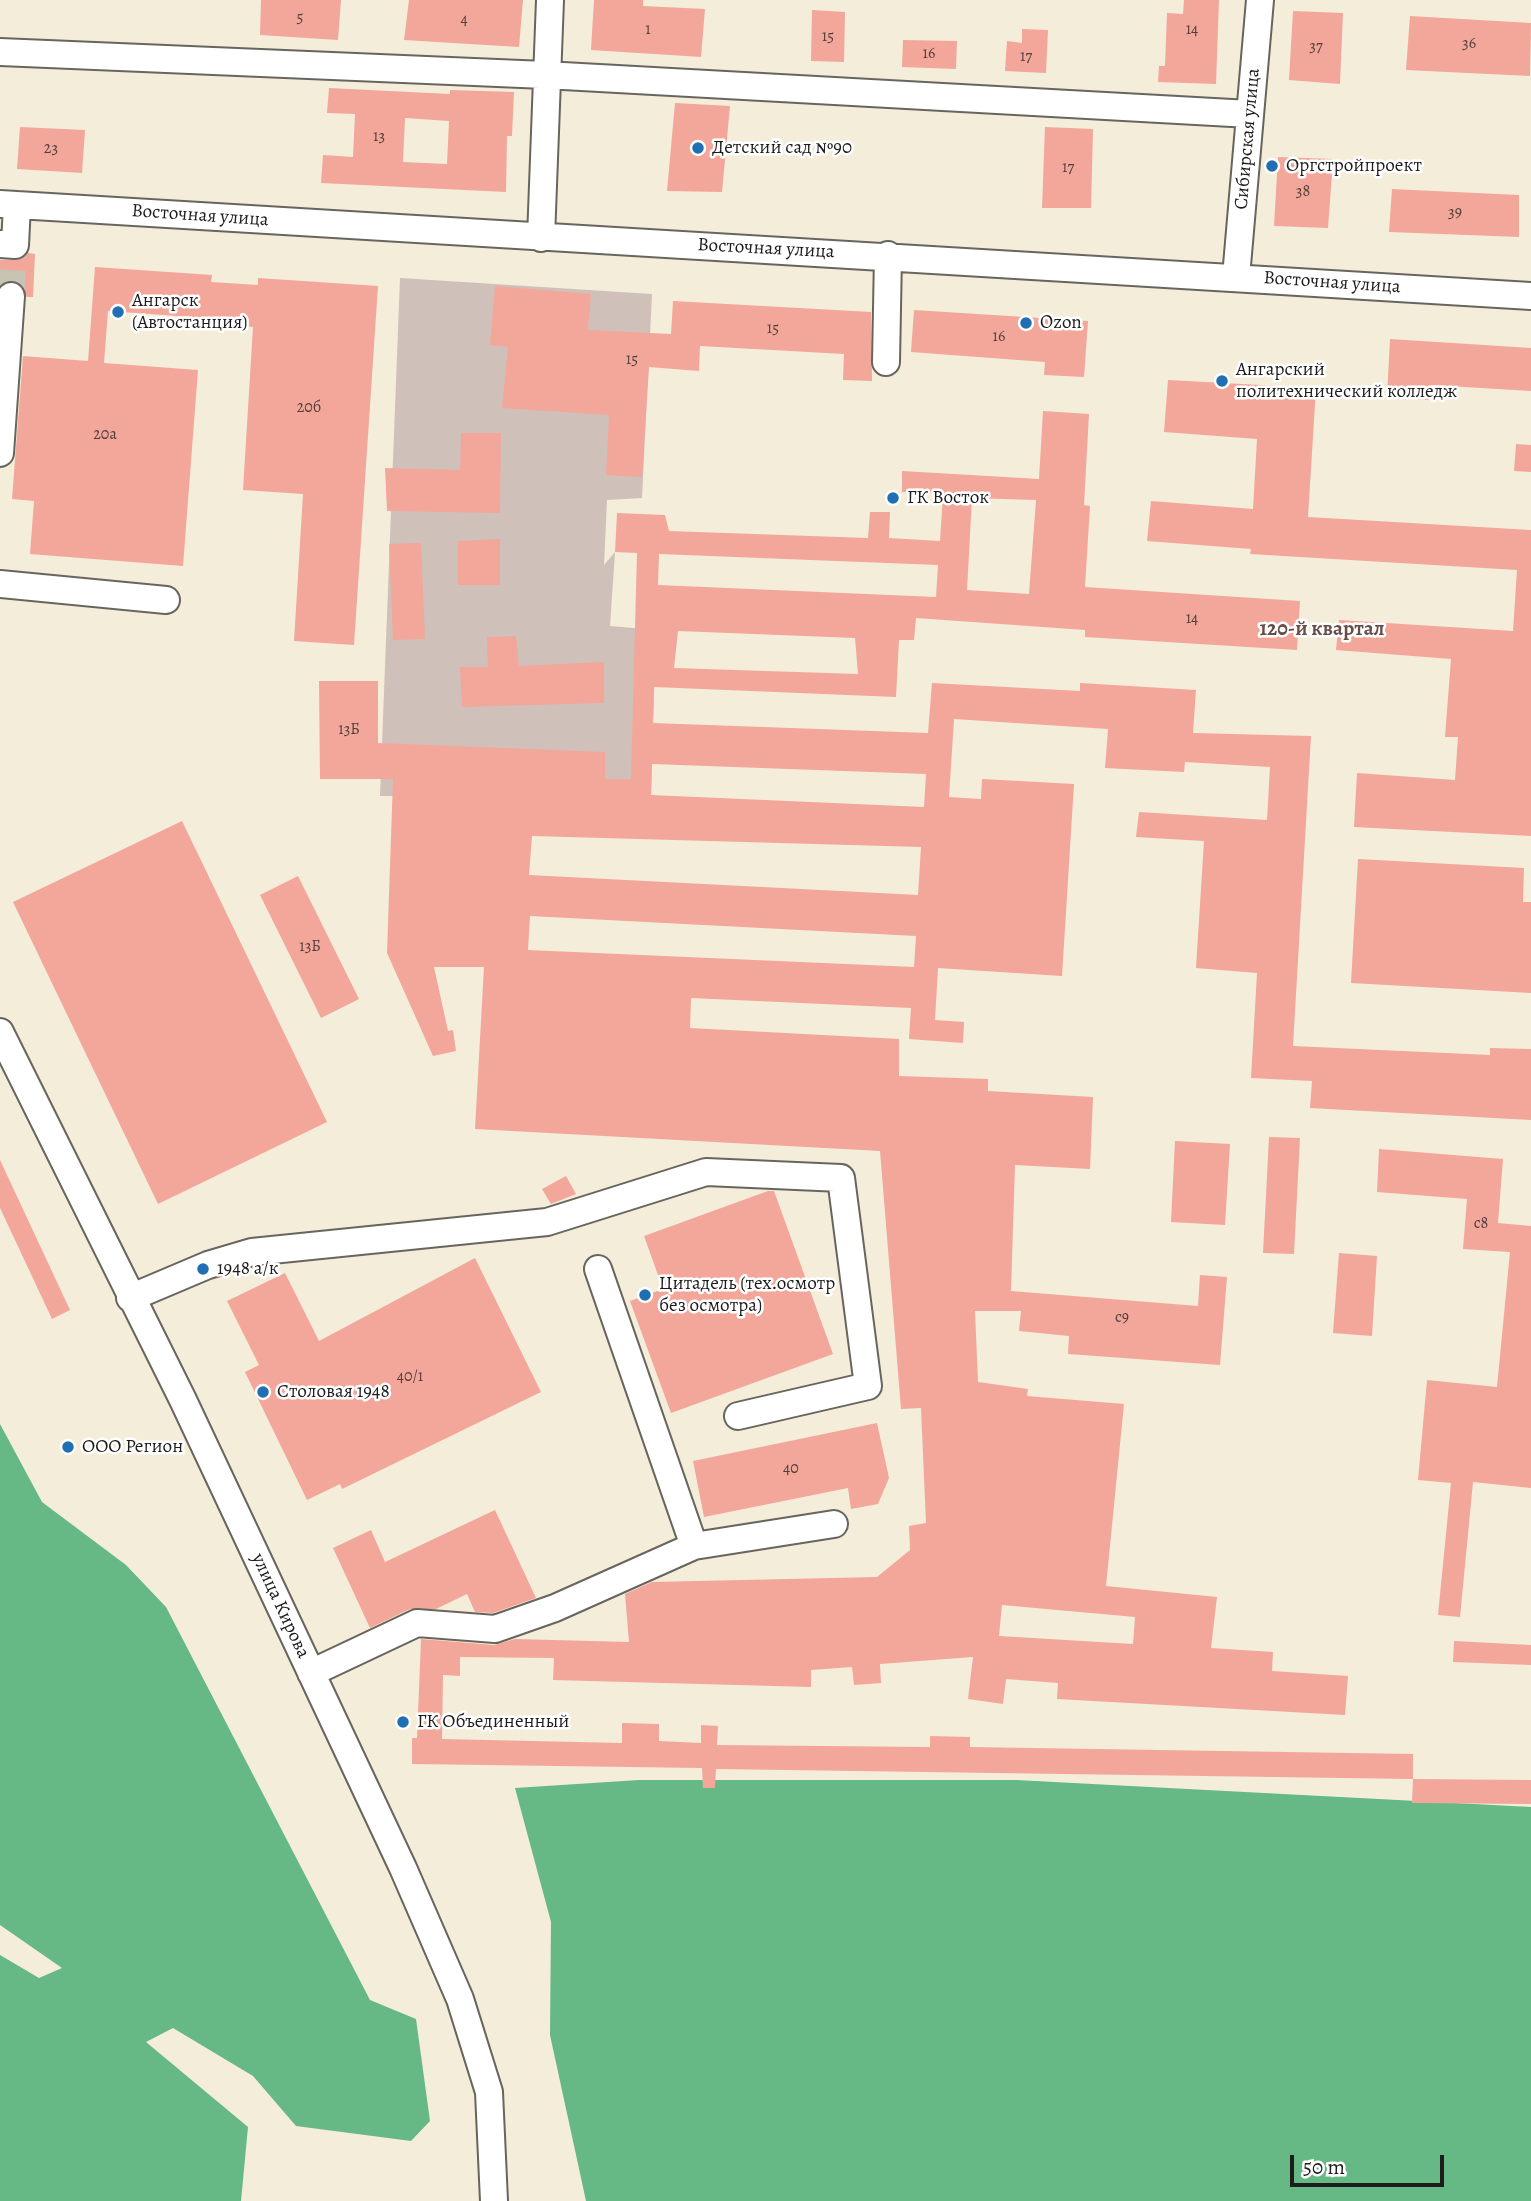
<!DOCTYPE html>
<html>
<head>
<meta charset="utf-8">
<style>
  body { margin:0 }
  #map { position:relative; width:1531px; height:2201px; overflow:hidden; background:#f4edda; font-family:Alegreya,serif }
  canvas { display:block }
  .scale { position:absolute; left:1290px; top:2155px; width:154px; height:32px; box-sizing:border-box; border:4px solid #1c1c1c; border-top:0; padding-left:9px; font-size:21px; line-height:24px; white-space:nowrap; color:#1c1c1c; -webkit-text-stroke:5px #fff; paint-order:stroke }
</style>
</head>
<body>
<div id="map">
<canvas width="1531" height="2201"></canvas>
<div class="scale">50 m</div>
</div>
<script>
const ctx = document.querySelector('canvas').getContext('2d');
ctx.lineJoin = 'round';
function paint(path, color) { ctx.fillStyle = color; ctx.fill(path, 'evenodd'); }
const toPath = rows => new Path2D(rows.map(r => 'M' + r).join(''));
function trace(path, color, width, dash) { ctx.strokeStyle = color; ctx.lineWidth = width; ctx.lineCap = dash ? 'butt' : 'round'; ctx.setLineDash(dash || []); ctx.stroke(path); }
function write(font, color, halo, rows, align = 'center') {
  ctx.font = font + ' Alegreya,serif'; ctx.lineWidth = 5; ctx.setLineDash([]); ctx.textBaseline = 'middle'; ctx.strokeStyle = halo; ctx.fillStyle = color; for (const [text, x, y, turn = 0] of rows) {
    ctx.save(); ctx.translate(x, y); ctx.rotate((+turn || 0) * Math.PI / 180); ctx.textAlign = isNaN(turn) ? turn : align; if (halo) ctx.strokeText(text, 0, 0); ctx.fillText(text, 0, 0); ctx.restore();
  }
}
paint(toPath([
  [400,278,652,294,642,498,607,500,604,565,615,552,610,626,656,630,651,795,380,796]
]), '#cfc0ba');
paint(toPath([
  [0,1424,42,1502,126,1565,166,1607,370,2000,416,2019,430,2121,411,2141,296,2126,253,2076,173,2028,146,2042,248,2127,241,2201,0,2201,0,1955,39,1978,62,1968,0,1925],
  [639,1780,1016,1780,1531,1807,1531,2201,586,2201,550,2035,551,1922,515,1788]
]), '#66b885');
paint(toPath([
  [261,0,341,0,338,40,260,35],
  [409,0,523,0,519,47,404,40],
  [594,0,643,0,643,6,705,9,701,57,591,50],
  [1184,0,1219,0,1216,84,1158,82,1159,66,1165,66,1167,13,1183,14],
  [812,10,845,12,844,62,811,61],
  [1293,11,1343,13,1340,84,1289,80],
  [1410,16,1531,23,1530,76,1406,70],
  [1022,29,1048,30,1046,73,1005,71,1007,41,1022,43],
  [903,40,957,41,956,69,902,67],
  [329,88,450,94,450,90,514,92,512,136,507,136,506,192,321,183,323,155,353,157,355,114,327,113],
  [405,118,449,121,447,164,403,162],
  [675,103,730,106,722,192,667,191],
  [20,127,85,130,82,173,17,169],
  [1045,127,1093,129,1091,208,1042,208],
  [1278,157,1333,159,1328,228,1274,226],
  [1392,189,1519,195,1519,237,1389,232],
  [28,253,35,254,33,297,27,297,19,283,11,280,0,285,0,260,21,259],
  [95,267,212,275,211,282,258,285,258,278,378,286,354,645,294,641,303,494,243,490,253,327,233,325,233,320,108,311,104,363,198,370,183,566,30,554,34,501,12,499,23,356,88,361],
  [495,286,591,294,588,330,671,334,673,301,871,312,872,381,843,380,844,354,700,346,699,371,649,367,642,477,606,475,609,415,502,408,508,347,490,345],
  [914,310,1088,321,1084,377,1044,375,1045,362,911,352],
  [1390,339,1531,348,1531,391,1431,385,1429,400,1387,397],
  [1168,380,1316,388,1308,517,1531,530,1531,836,1354,827,1357,773,1455,780,1458,737,1445,737,1451,659,1336,650,1339,620,1513,631,1517,570,1250,554,1251,549,1147,541,1151,501,1253,509,1257,439,1164,432],
  [1043,411,1089,414,1084,505,1090,506,1085,587,1300,601,1297,650,1085,637,1085,630,916,618,914,640,899,640,896,697,654,687,653,723,928,733,932,683,1080,691,1080,683,1196,690,1193,733,1311,736,1293,1046,1490,1055,1490,1048,1531,1049,1531,1120,1310,1108,1312,1081,1251,1078,1257,973,1196,968,1204,841,1136,837,1139,812,1267,820,1270,767,1185,762,1184,772,1105,768,1108,729,954,719,949,797,981,799,982,779,1074,784,1062,976,938,968,935,1020,964,1022,963,1043,909,1039,911,1008,691,998,690,1028,899,1039,899,1076,988,1079,988,1091,1093,1097,1090,1169,1015,1165,1011,1291,1198,1306,1200,1275,1227,1277,1220,1365,1068,1354,1069,1336,1019,1331,1021,1311,975,1311,978,1382,1028,1389,1027,1396,1124,1404,1106,1586,1217,1597,1211,1648,1273,1652,1272,1671,1348,1676,1345,1715,1057,1699,1058,1683,1006,1679,1003,1704,968,1699,973,1657,880,1664,881,1683,854,1685,852,1667,811,1670,811,1687,553,1680,554,1658,460,1657,460,1676,443,1675,442,1739,622,1743,622,1723,659,1724,659,1741,701,1743,701,1725,718,1726,717,1745,930,1747,930,1736,970,1737,970,1747,1413,1754,1413,1779,716,1769,715,1788,703,1788,702,1768,412,1764,412,1738,417,1738,421,1639,494,1645,515,1639,629,1642,625,1594,652,1582,877,1577,910,1550,909,1526,926,1523,921,1408,901,1409,880,1151,475,1129,484,967,434,967,448,1031,453,1030,456,1051,433,1056,387,953,393,779,320,779,319,681,378,681,378,743,605,752,605,779,631,779,637,553,615,552,617,513,665,515,669,531,868,538,870,512,890,512,889,538,940,541,943,494,902,492,902,471,1039,479],
  [972,498,1036,500,1029,594,967,590],
  [659,554,938,565,936,597,658,585],
  [678,631,855,638,858,674,674,668],
  [652,764,926,774,924,807,651,795],
  [532,836,921,847,918,895,529,875],
  [530,916,916,936,914,967,528,950],
  [1002,1605,1135,1617,1133,1644,999,1636],
  [461,433,501,433,500,513,387,511,385,468,460,470],
  [1516,444,1531,445,1531,472,1514,471],
  [500,539,500,585,458,585,458,541],
  [421,543,425,639,393,640,389,544],
  [516,636,519,666,604,662,604,703,462,707,460,667,488,667,487,637],
  [182,821,327,1122,158,1204,13,902],
  [1358,859,1524,868,1523,902,1531,902,1531,993,1351,983],
  [298,876,359,999,321,1018,260,895],
  [1269,1137,1300,1138,1294,1254,1263,1253],
  [1175,1141,1230,1144,1225,1225,1171,1222],
  [1379,1149,1503,1159,1498,1223,1531,1226,1531,1488,1473,1482,1460,1617,1438,1615,1451,1483,1418,1480,1427,1380,1497,1387,1510,1252,1463,1249,1467,1199,1377,1192],
  [0,1160,70,1310,52,1319,0,1208],
  [566,1176,576,1194,551,1204,542,1189],
  [768,1191,774,1191,833,1354,671,1413,630,1301,663,1289,644,1236],
  [1339,1253,1377,1256,1372,1336,1333,1333],
  [475,1258,541,1392,342,1489,340,1484,307,1500,245,1372,259,1365,227,1301,285,1273,319,1341],
  [877,1423,889,1478,878,1504,851,1509,848,1488,704,1517,693,1461],
  [495,1510,536,1598,493,1613,475,1612,467,1594,436,1609,410,1609,370,1628,333,1548,371,1530,385,1562],
  [1454,1641,1531,1645,1531,1665,1453,1662],
  [1413,1779,1531,1780,1531,1804,1412,1803]
]), '#f2a79a');
trace(toPath([
  [11,296,14,253]
]), '#c9c3b4', 26, [26, 13]);
const minor = toPath([
  [0,52,545,75,1250,114],
  [0,204,1531,296],
  [541,238,550,0],
  [0,244,15,245,17,205],
  [1236,277,1260,0],
  [886,362,888,255],
  [0,453,11,296],
  [0,584,166,600],
  [0,1032,183,1400,403,1868,460,1999,489,2092,494,2201],
  [598,1269,694,1546,834,1524],
  [130,1298,208,1265,252,1252,547,1222,706,1172,841,1178,868,1386,738,1416],
  [311,1673,417,1623,495,1629,555,1608,694,1546]
]);
trace(minor, '#68655e', 30);
trace(minor, '#fff', 26);
for (const [x, y, r, color] of [
  [698,148,7,"#1f6fb2"],
  [1272,166,7,"#1f6fb2"],
  [118,312,7,"#1f6fb2"],
  [1026,323,7,"#1f6fb2"],
  [1222,381,7,"#1f6fb2"],
  [893,498,7,"#1f6fb2"],
  [203,1269,7,"#1f6fb2"],
  [645,1295,7,"#1f6fb2"],
  [263,1392,7,"#1f6fb2"],
  [68,1447,7,"#1f6fb2"],
  [403,1722,7,"#1f6fb2"]
]) { const dot = new Path2D(); dot.arc(x, y, r, 0, 2 * Math.PI); ctx.fillStyle = color; ctx.fill(dot); trace(dot, '#fff', 2.5); }
write('16px', '#523f3c', null, [
  ["5",300,18],
  ["4",464,20],
  ["1",648,30],
  ["14",1192,30],
  ["15",828,37],
  ["36",1469,44],
  ["37",1316,47],
  ["16",929,54],
  ["17",1026,57],
  ["13",379,137],
  ["23",51,149],
  ["17",1068,168],
  ["38",1303,192],
  ["39",1455,213],
  ["15",773,329],
  ["16",999,337],
  ["15",632,360],
  ["20б",309,408],
  ["20а",105,435],
  ["14",1192,619],
  ["13Б",349,730],
  ["13Б",310,947],
  ["с8",1481,1224],
  ["с9",1122,1318],
  ["40/1",410,1377],
  ["40",791,1469]
]);
write('19px', '#1c1c1c', '#fff', [
  ["Сибирская улица",1248,139,-85],
  ["Восточная улица",200,216,4],
  ["Восточная улица",766,249,3],
  ["Восточная улица",1332,283,4],
  ["улица Кирова",280,1606,65]
]);
write('19px', '#1c1c1c', '#fff', [
  ["Детский сад №90",712,148],
  ["Оргстройпроект",1286,166],
  ["Ангарск",132,301],
  ["(Автостанция)",132,323],
  ["Ozon",1040,323],
  ["Ангарский",1236,370],
  ["политехнический колледж",1236,392],
  ["ГК Восток",907,498],
  ["1948 а/к",217,1269],
  ["Цитадель (тех.осмотр",659,1284],
  ["без осмотра)",659,1306],
  ["Столовая 1948",277,1392],
  ["ООО Регион",82,1447],
  ["ГК Объединенный",417,1722]
], 'left');
write('bold 21px', '#674d48', '#fff', [
  ["120-й квартал",1322,630]
]);
</script>
</body>
</html>
